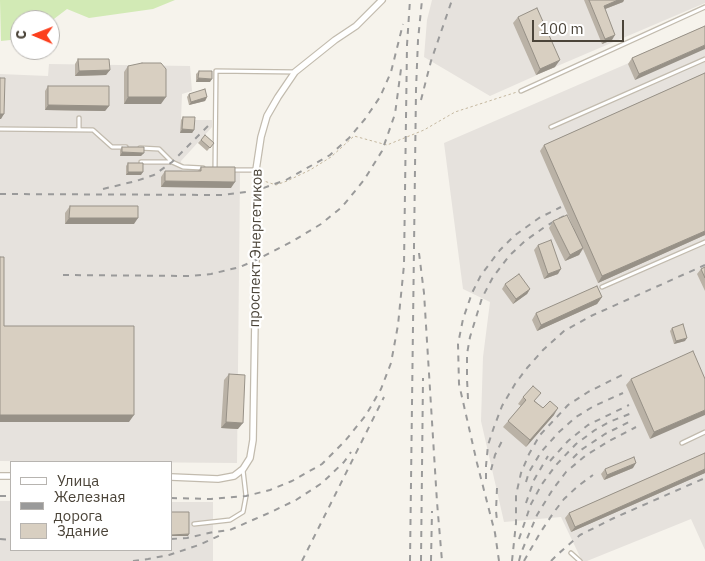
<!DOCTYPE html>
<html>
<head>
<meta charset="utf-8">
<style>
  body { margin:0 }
  #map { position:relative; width:705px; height:561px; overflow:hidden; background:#f6f3ec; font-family:"IBM Plex Sans",sans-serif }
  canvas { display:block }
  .legend { position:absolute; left:10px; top:461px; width:162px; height:90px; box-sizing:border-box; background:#fff; border:1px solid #b7b4b0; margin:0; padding:6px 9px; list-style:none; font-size:15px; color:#4b4439 }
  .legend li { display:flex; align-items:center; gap:10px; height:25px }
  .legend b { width:25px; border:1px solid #b7b4b0 }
  .north { position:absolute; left:10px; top:10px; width:50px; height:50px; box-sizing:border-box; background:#fff; border:1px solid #b7b4b0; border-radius:50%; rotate:271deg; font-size:14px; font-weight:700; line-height:20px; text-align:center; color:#4b4439 }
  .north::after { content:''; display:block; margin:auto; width:18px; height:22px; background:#fc3f1d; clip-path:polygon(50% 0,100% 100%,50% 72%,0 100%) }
  .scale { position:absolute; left:532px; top:20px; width:92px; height:22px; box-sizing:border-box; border:2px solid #4b4439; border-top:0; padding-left:6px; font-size:15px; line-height:18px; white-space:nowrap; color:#4b4439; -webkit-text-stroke:4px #fff; paint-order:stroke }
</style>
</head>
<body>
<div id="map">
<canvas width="705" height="561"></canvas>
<ul class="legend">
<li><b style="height:6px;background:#fff"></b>Улица</li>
<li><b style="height:6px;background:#9a9a9a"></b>Железная дорога</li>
<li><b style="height:14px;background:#d8cfc1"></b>Здание</li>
</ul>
<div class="north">С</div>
<div class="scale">100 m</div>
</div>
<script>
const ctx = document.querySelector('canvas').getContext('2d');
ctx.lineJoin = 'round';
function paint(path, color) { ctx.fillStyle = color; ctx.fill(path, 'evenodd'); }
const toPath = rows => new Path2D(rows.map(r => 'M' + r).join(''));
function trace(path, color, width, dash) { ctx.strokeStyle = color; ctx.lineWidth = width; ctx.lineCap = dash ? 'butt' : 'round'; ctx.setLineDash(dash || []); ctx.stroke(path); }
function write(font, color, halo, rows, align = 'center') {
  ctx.font = font + ' "IBM Plex Sans",sans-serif'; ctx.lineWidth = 4.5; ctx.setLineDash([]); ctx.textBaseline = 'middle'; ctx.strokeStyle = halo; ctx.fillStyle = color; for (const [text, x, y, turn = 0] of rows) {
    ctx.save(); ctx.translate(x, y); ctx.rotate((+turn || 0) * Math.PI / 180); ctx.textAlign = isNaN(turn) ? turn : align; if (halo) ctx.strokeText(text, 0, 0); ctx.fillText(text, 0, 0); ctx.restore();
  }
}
paint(toPath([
  [432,0,705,0,705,3,555,67,490,96,424,57,427,20],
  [705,30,705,550,691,519,587,561,582,561,561,517,504,522,481,421,483,357,490,302,463,289,444,143],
  [49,64,190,66,192,91,182,94,181,120,212,120,212,127,181,161,182,172,240,173,237,463,0,461,0,74,48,76],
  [0,501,11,501,11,550,171,550,171,502,213,502,213,561,0,561]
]), '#e6e2dd');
paint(toPath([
  [0,0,175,0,153,9,89,18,67,9,50,22,50,20,20,20,20,39,1,41]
]), '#d2eab5');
const lane = toPath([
  [521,91,705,7],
  [79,118,79,129],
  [551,127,705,59],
  [0,129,93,130,112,147,126,147],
  [140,148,159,149,172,162,183,167,203,168],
  [141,162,172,162],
  [215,169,216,71,295,72],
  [231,170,256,170],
  [602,287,705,242],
  [682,443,705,432],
  [194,524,230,520,243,512,246,496,243,470],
  [571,553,580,561]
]);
const street = toPath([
  [0,476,11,476],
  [171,477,218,479,234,476,243,469,250,458,253,440,256,260,256,170,261,137,267,116,278,97,295,72,335,40,356,26,382,0]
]);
trace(lane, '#c2bbae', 5.5);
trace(street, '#c2bbae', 8);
trace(toPath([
  [261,180,276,185,287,181,310,170,331,157,354,136,387,145,424,130,455,112,517,92]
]), '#c4b79f', 1, [2.5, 2.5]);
trace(lane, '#fff', 3);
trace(street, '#fff', 5.5);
trace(toPath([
  [421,100,431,61,452,0],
  [103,189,136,181,154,175,172,162,210,124],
  [0,194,222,195,255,191,286,180,330,155,349,138,365,119,380,97,391,72,403,24],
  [419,253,424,293,437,502,442,561],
  [63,275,190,276,211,274,240,267,256,260,293,241,321,224,342,207,364,180,382,151,395,114,401,69],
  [468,399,467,379,467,354,470,337,482,298,493,277,509,256,525,241,546,226,564,216],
  [573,458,581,450,605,434,633,420],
  [550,461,568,441,588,425,629,405],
  [491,470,495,455,502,441],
  [486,479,486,466,488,445,494,427,502,406,515,384,527,368,543,350,564,331,591,316,705,265],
  [526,482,529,472,541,452,559,432,576,417,594,406,623,393],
  [497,488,496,511,497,521],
  [0,496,11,496],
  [171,498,211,499,246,496,270,490,292,481,322,464,345,441,366,415,381,389,391,363,398,325,404,265,407,45,410,0],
  [526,503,534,480,548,456],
  [0,539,11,540],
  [171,539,187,538,213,532,230,530,271,512,296,500,322,483,344,462,351,452],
  [519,539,531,504,542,484,556,465,576,444,595,430,609,422,632,413],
  [133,561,148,559,169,555,199,545,223,534],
  [302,561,384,397],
  [410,561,416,90,418,40,422,0],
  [421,561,423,378],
  [431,561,432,511],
  [499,561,495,533,477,463,459,384,458,344,463,319,472,293,481,275,500,250,514,236,539,218,561,207],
  [512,561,516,523,516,495,521,473,529,454,540,435,568,405,588,392,622,375],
  [519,561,521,553,537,515,553,489,566,472,585,456,609,441,636,427],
  [524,561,540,533,554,512,564,499,578,486,593,475],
  [551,561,558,554,580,535,614,518,705,478]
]), '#9a9a9a', 2, [6, 6]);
paint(toPath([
  [584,0,624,0,623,2,605,9,612,40,602,44],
  [518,17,555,67,536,75,513,23],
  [705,26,635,80,628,64,632,58],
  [78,59,110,70,106,75,75,76,75,64],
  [128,66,161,104,124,104,124,72],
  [199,71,210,82,196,82,196,74],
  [705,73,705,235,598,283,583,249,579,255,565,261,549,228,553,221,574,229,540,151,544,145],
  [48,86,109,106,105,111,45,110,45,91],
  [189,94,207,97,205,101,189,105,187,97],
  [183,117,194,130,192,133,180,133,181,120],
  [205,135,214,143,207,151,198,143],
  [122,147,141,156,120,156,120,150],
  [128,163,141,175,126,175,126,166],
  [201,167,231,188,161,187,161,177,165,171,198,171],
  [70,206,134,224,65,224,65,213],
  [538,245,558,274,544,279,534,250],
  [705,267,705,291,697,274,701,269],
  [505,284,530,289,527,294,513,304,502,289],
  [602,297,597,304,537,331,532,320,536,313],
  [672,328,685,341,674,344,670,331],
  [229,374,238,429,221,428,224,380],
  [631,379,705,379,650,439,626,385],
  [523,397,535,401,543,408,554,415,526,447,503,427,521,406,518,404],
  [705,453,705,473,571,532,565,518,569,513],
  [633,468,604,480,601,474,605,469]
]), '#bab2a6');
paint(toPath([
  [618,0,624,0,623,2,600,11,604,6],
  [615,35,612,40,602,44,605,39],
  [705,45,705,49,635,80,639,74],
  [560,60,555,67,536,75,540,69],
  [110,70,106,75,75,76,79,71],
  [198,78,212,79,210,82,196,82],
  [128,97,166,97,161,104,124,104],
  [207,97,205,101,189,105,191,102],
  [48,105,109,106,105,111,45,110],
  [0,114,4,114,1,119,0,119],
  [182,129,194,130,192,133,180,133],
  [122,152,144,153,141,156,120,156],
  [128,172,143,172,141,175,126,175],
  [165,181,235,182,231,188,161,187],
  [69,218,138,218,134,224,65,224],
  [705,231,705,235,598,283,602,276],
  [583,248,579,255,565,261,570,255],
  [561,269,558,274,544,279,548,274],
  [530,289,527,294,513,304,516,299],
  [602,297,597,304,537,331,541,325],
  [687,338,685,341,674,344,676,341],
  [558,408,554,415,526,447,530,440],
  [705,410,705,415,650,439,654,432],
  [0,415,134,415,129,422,0,422],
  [226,422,243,423,238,429,221,428],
  [636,463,633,468,604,480,607,475],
  [705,469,705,473,571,532,575,527],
  [189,534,188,536,171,536,171,535]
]), '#979187');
const building = toPath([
  [589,0,618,0,604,6,615,35,605,39,589,0],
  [537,8,560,60,540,69,518,17,537,8],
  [705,26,705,45,639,74,632,58,705,26],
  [78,59,109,59,110,70,79,71,78,59],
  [142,63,161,63,166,69,166,97,128,97,128,66,142,63],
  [199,71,212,71,212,79,198,78,199,71],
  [705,73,705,231,602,276,544,145,705,73],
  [0,78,5,78,4,114,0,114,0,78],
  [48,86,109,86,109,106,48,105,48,86],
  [205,89,207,97,191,102,189,94,205,89],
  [183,117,195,117,194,130,182,129,183,117],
  [205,135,214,143,210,148,201,140,205,135],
  [122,147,144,147,144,153,122,152,122,147],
  [128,163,143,163,143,172,128,172,128,163],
  [201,167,235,167,235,182,165,181,165,171,201,171,201,167],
  [70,206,138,206,138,218,69,218,70,206],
  [567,215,583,248,570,255,553,221,567,215],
  [551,240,561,269,548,274,538,245,551,240],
  [0,257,4,257,4,326,134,326,134,415,0,415,0,257],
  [705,267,705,278,701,269,705,267],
  [519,274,530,289,516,299,505,284,519,274],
  [597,286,602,297,541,325,536,313,597,286],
  [683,324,687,338,676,341,672,328,683,324],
  [693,351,705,379,705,410,654,432,631,379,693,351],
  [229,374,245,375,243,423,226,422,229,374],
  [533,386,541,393,534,401,543,408,550,401,558,408,530,440,508,421,526,400,523,397,533,386],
  [705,453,705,469,575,527,569,513,705,453],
  [634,457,636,463,607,475,605,469,634,457],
  [171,512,189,512,189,534,171,535,171,512]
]);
paint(building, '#d8cfc1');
trace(building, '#979187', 1);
write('15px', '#4b4439', '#fff', [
  ["проспект Энергетиков",256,248,-89]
]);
</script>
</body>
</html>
